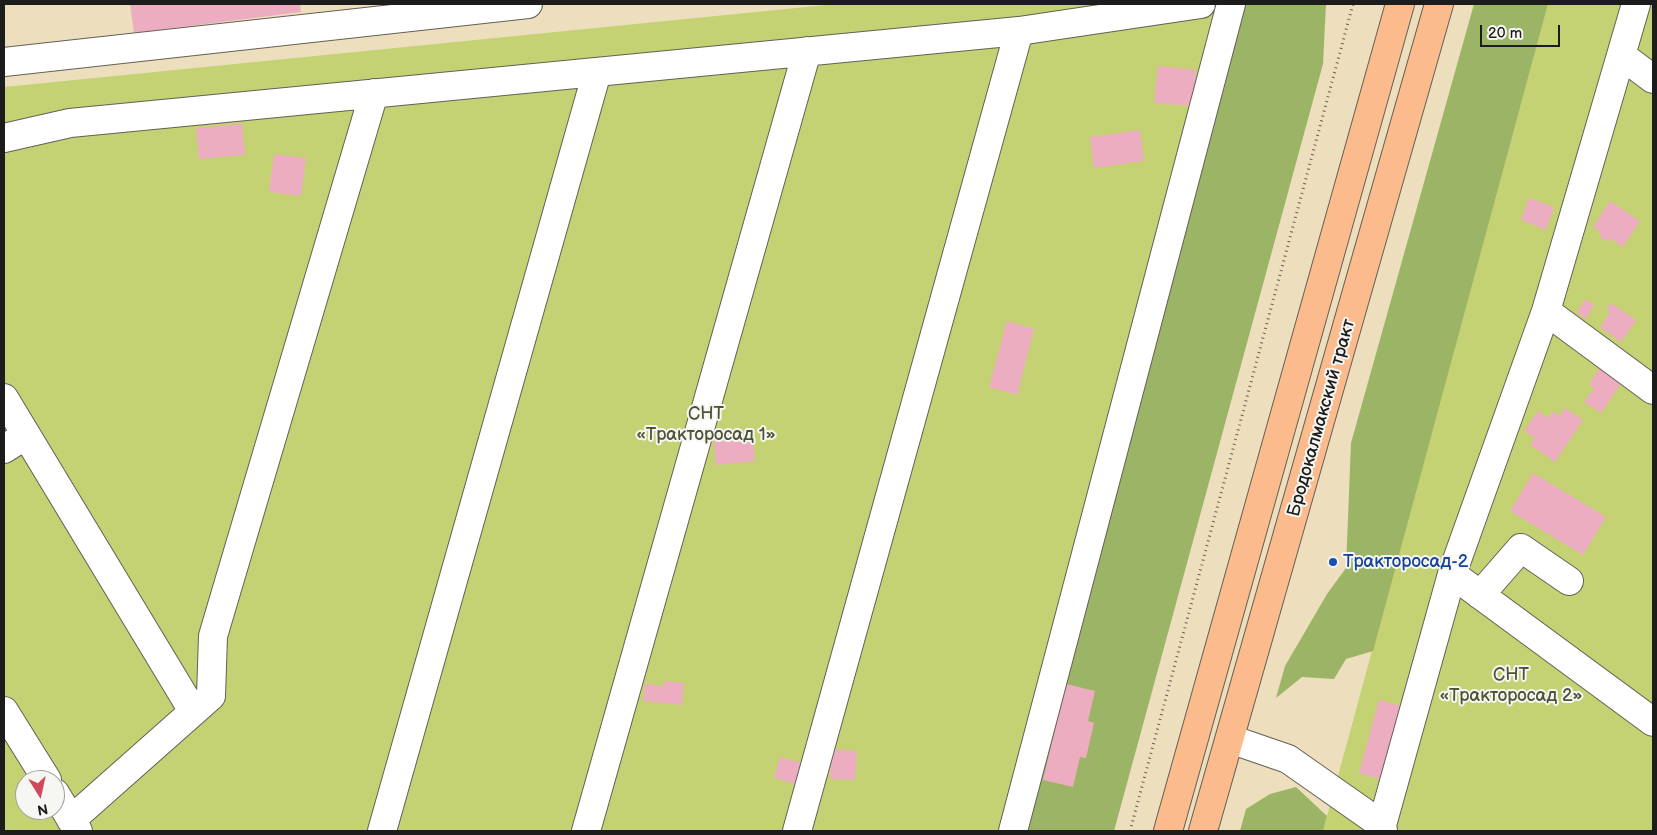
<!DOCTYPE html>
<html>
<head>
<meta charset="utf-8">
<style>
  body { margin:0 }
  #map { position:relative; width:1657px; height:835px; overflow:hidden; background:#eddfbe; font-family:"Balsamiq Sans",sans-serif }
  canvas { display:block }
  .frame { position:absolute; inset:0; border:5px solid #1c1c1c; pointer-events:none }
  .north { position:absolute; left:15px; top:770px; width:50px; height:50px; box-sizing:border-box; background:#f6f6f2; border:1px solid #9f9f9c; border-radius:50%; rotate:170deg; font-size:14px; font-weight:700; line-height:20px; text-align:center; color:#1c1c1c }
  .north::after { content:''; display:block; margin:auto; width:18px; height:22px; background:#d1495b; clip-path:polygon(50% 0,100% 100%,50% 72%,0 100%) }
  .scale { position:absolute; left:1480px; top:25px; width:80px; height:22px; box-sizing:border-box; border:2px solid #1c1c1c; border-top:0; padding-left:6px; font-size:15px; line-height:18px; white-space:nowrap; color:#1c1c1c; -webkit-text-stroke:4px #f6f6f2; paint-order:stroke }
</style>
</head>
<body>
<div id="map">
<canvas width="1657" height="835"></canvas>
<div class="frame"></div>
<div class="north">N</div>
<div class="scale">20 m</div>
</div>
<script>
const ctx = document.querySelector('canvas').getContext('2d');
ctx.lineJoin = 'round';
function paint(path, color) { ctx.fillStyle = color; ctx.fill(path, 'evenodd'); }
const toPath = rows => new Path2D(rows.map(r => 'M' + r).join(''));
function trace(path, color, width, dash) { ctx.strokeStyle = color; ctx.lineWidth = width; ctx.lineCap = dash ? 'butt' : 'round'; ctx.setLineDash(dash || []); ctx.stroke(path); }
function write(font, color, halo, rows, align = 'center') {
  ctx.font = font + ' "Balsamiq Sans",sans-serif'; ctx.lineWidth = 4; ctx.setLineDash([]); ctx.textBaseline = 'middle'; ctx.strokeStyle = halo; ctx.fillStyle = color; for (const [text, x, y, turn = 0] of rows) {
    ctx.save(); ctx.translate(x, y); ctx.rotate((+turn || 0) * Math.PI / 180); ctx.textAlign = isNaN(turn) ? turn : align; if (halo) ctx.strokeText(text, 0, 0); ctx.fillText(text, 0, 0); ctx.restore();
  }
}
paint(toPath([
  [836,4,1239,4,1021,831,4,831,4,87],
  [25,780,55,780,55,810,25,810],
  [1548,4,1653,4,1653,831,1323,831]
]), '#c4d273');
paint(toPath([
  [1239,4,1326,4,1323,64,1114,831,1021,831],
  [1474,4,1548,4,1373,651,1346,659,1334,679,1302,677,1276,698,1285,666,1327,594,1346,568,1351,443],
  [1296,787,1327,816,1323,831,1240,831,1246,809,1270,794]
]), '#9bb465');
paint(toPath([
  [130,4,300,4,301,12,134,33],
  [1158,66,1196,70,1193,106,1154,103],
  [242,124,245,155,199,159,196,128],
  [1140,130,1144,161,1094,168,1090,137],
  [274,154,306,158,301,196,269,192],
  [1529,198,1554,207,1546,230,1521,220],
  [1610,201,1640,221,1623,247,1611,239,1607,241,1600,237,1600,232,1593,227],
  [1585,299,1594,305,1586,319,1577,313],
  [1611,303,1636,320,1621,342,1600,327,1610,312,1606,310],
  [1007,321,1034,329,1017,395,989,387],
  [1608,356,1630,370,1601,413,1584,402,1594,388,1589,384],
  [1565,408,1583,420,1555,462,1530,445,1535,438,1524,431,1538,411,1548,418,1553,411,1559,416],
  [752,430,755,461,716,465,713,434],
  [1533,473,1606,517,1583,555,1510,511],
  [664,681,684,683,682,705,643,701,645,684,664,686],
  [1066,684,1095,691,1088,721,1094,723,1086,758,1080,757,1073,787,1043,780],
  [1379,700,1409,708,1389,782,1359,773],
  [832,749,857,751,855,780,830,779],
  [780,757,813,766,807,787,774,778]
]), '#ecadc0');
const minor = toPath([
  [1621,55,1653,79],
  [4,62,528,4],
  [4,138,70,123,1019,31,1201,4],
  [1546,311,1653,390],
  [4,398,193,711],
  [4,449,26,435],
  [1452,574,1653,722],
  [1480,595,1521,548,1569,581],
  [4,711,47,780],
  [1230,739,1288,759,1382,825,1383,831],
  [55,793,78,831],
  [71,820,211,696,213,636,374,93],
  [1382,825,1452,574,1546,311,1636,4],
  [382,831,597,72],
  [586,831,807,51],
  [797,831,1019,31],
  [1013,831,1231,4]
]);
const major = toPath([
  [1168,831,1400,4],
  [1203,831,1439,4]
]);
trace(minor, '#656055', 30);
trace(major, '#656055', 30);
trace(toPath([
  [1130,831,1353,4]
]), '#656055', 3, [1, 4]);
trace(minor, '#fff', 28);
trace(major, '#fbbb8d', 28);
for (const [x, y, r, color] of [
  [1333,562,5,"#1a4fb4"]
]) { const dot = new Path2D(); dot.arc(x, y, r, 0, 2 * Math.PI); ctx.fillStyle = color; ctx.fill(dot); trace(dot, '#f6f6f2', 2); }
write('18px', '#4e5336', '#f6f6f2', [
  ["СНТ",706,414],
  ["«Тракторосад 1»",706,435],
  ["СНТ",1511,675],
  ["«Тракторосад 2»",1511,696]
]);
write('18px', '#1c1c1c', '#f6f6f2', [
  ["Бродокалмакский тракт",1322,418,-74]
]);
write('18px', '#164399', '#f6f6f2', [
  ["Тракторосад-2",1343,562]
], 'left');
</script>
</body>
</html>
